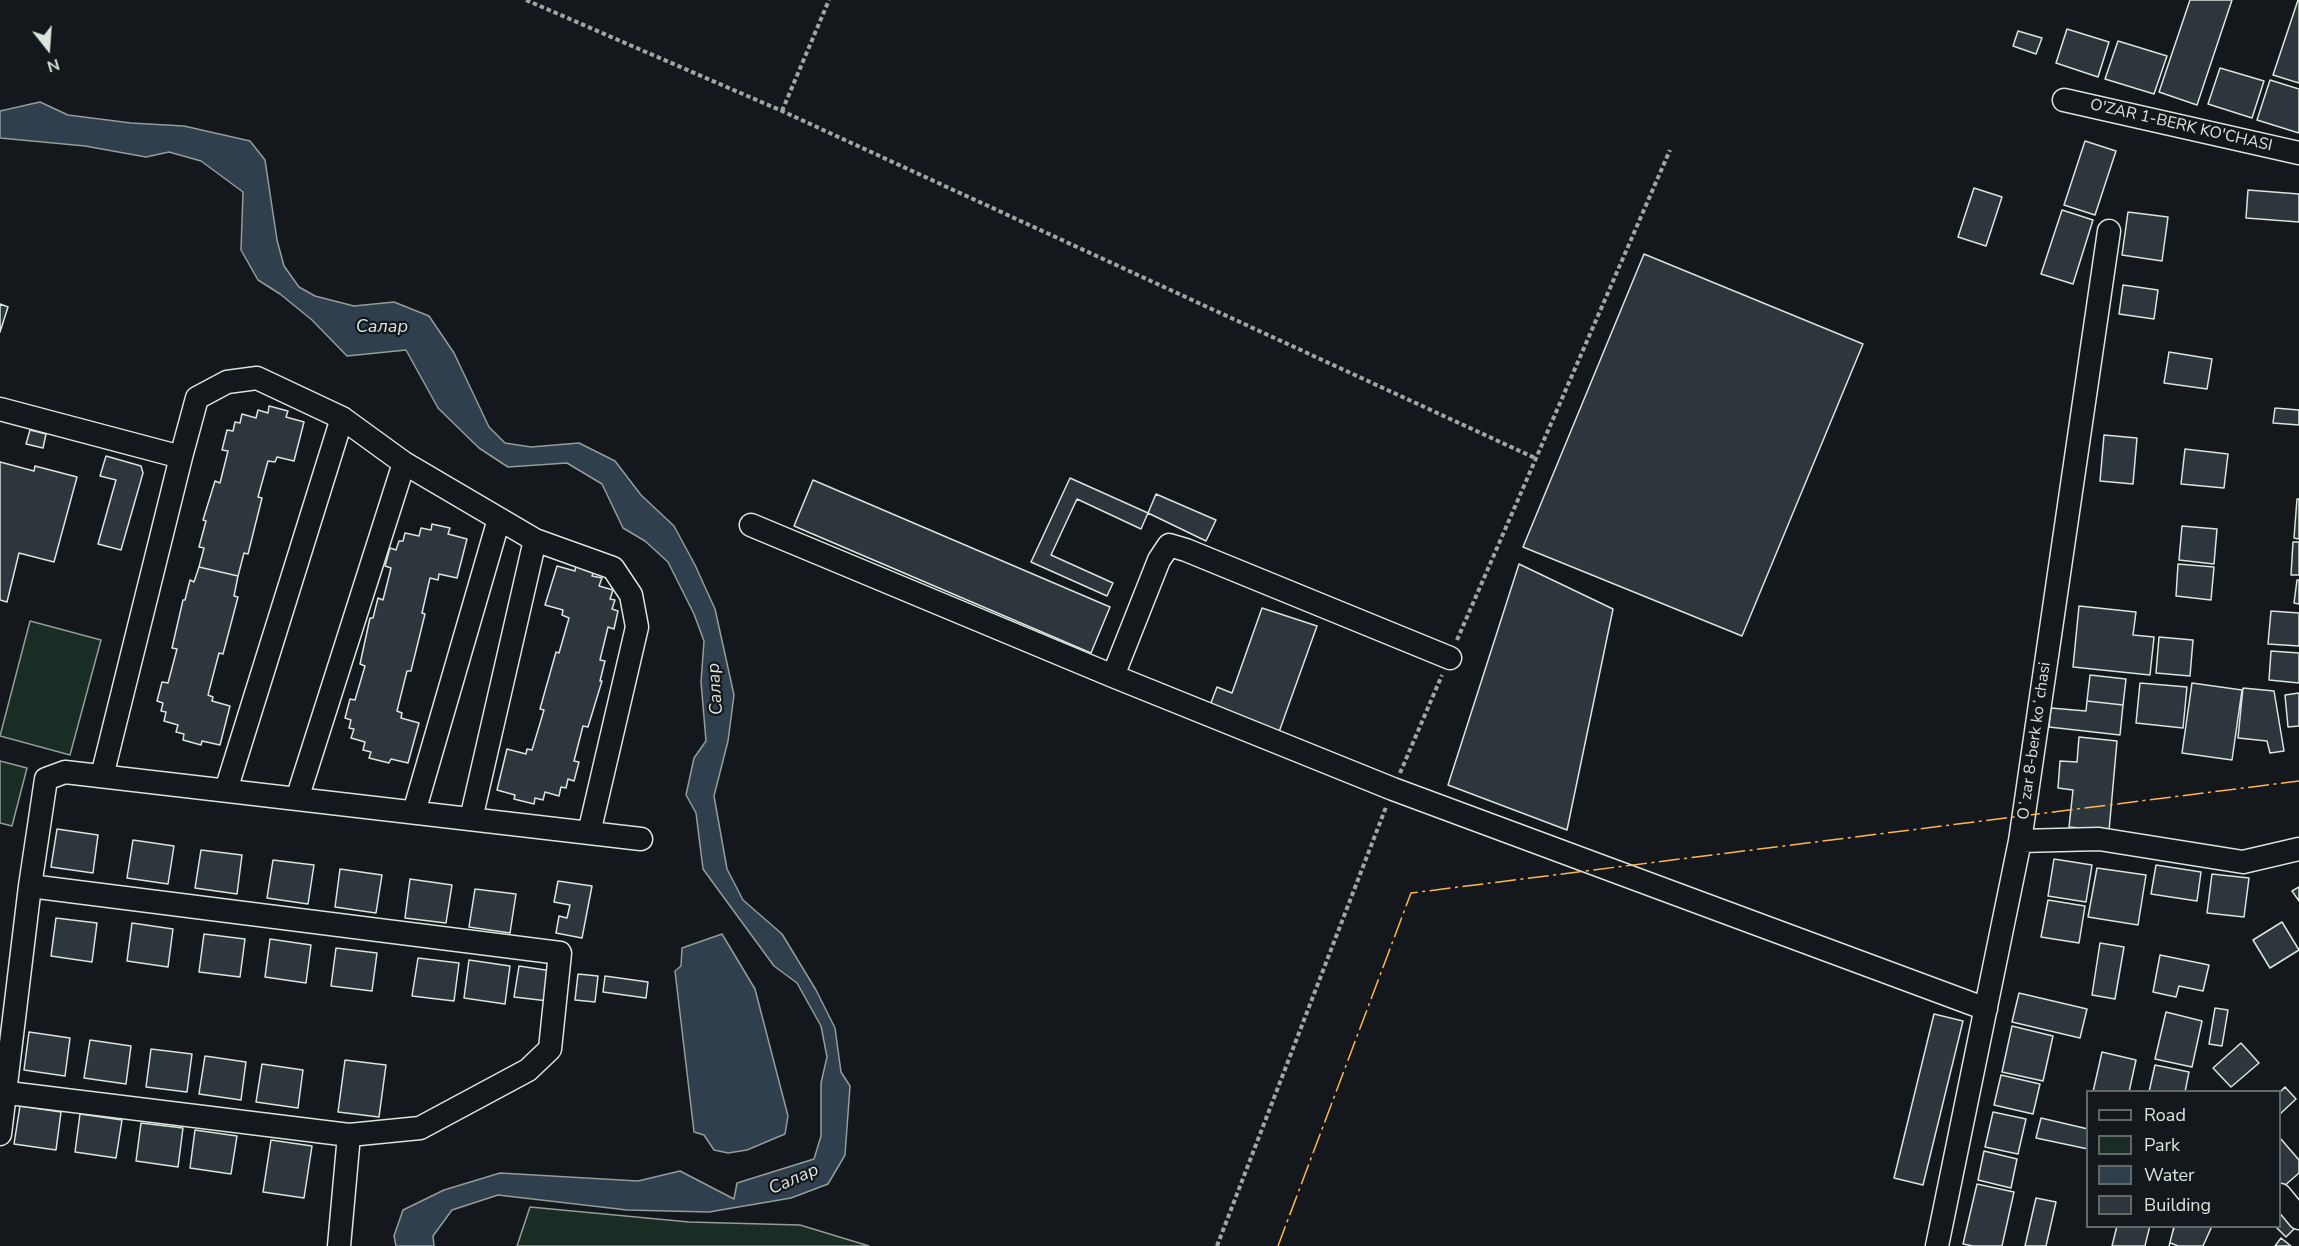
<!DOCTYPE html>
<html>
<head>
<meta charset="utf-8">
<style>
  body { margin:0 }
  #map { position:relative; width:2299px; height:1246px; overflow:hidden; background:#14181c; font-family:"Nunito Sans",sans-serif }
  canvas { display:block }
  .legend { position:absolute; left:2086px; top:1090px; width:195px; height:138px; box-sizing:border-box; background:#14181c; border:2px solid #626a69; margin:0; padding:8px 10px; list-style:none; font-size:18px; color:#d8e6dc }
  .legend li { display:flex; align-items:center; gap:12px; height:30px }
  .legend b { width:30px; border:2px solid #626a69 }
  .north { position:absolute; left:18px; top:18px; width:60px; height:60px; -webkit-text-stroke:4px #14181c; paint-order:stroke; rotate:163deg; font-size:16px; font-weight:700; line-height:24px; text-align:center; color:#d8e6dc }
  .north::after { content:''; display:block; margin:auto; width:21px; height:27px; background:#d8e6dc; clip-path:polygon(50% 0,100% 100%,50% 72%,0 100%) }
</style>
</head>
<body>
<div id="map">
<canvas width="2299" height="1246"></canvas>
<ul class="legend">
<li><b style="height:8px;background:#14181c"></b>Road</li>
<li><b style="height:16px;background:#1a2d24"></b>Park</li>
<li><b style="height:16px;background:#2f3f4d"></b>Water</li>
<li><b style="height:16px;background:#2c363c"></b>Building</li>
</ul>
<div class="north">N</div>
</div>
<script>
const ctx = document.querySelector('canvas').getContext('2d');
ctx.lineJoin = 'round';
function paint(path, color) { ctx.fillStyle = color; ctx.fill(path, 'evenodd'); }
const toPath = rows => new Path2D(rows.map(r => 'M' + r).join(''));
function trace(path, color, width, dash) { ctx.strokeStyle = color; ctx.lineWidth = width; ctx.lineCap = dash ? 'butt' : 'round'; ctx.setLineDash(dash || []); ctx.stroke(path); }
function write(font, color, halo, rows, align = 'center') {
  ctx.font = font + ' "Nunito Sans",sans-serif'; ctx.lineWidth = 4.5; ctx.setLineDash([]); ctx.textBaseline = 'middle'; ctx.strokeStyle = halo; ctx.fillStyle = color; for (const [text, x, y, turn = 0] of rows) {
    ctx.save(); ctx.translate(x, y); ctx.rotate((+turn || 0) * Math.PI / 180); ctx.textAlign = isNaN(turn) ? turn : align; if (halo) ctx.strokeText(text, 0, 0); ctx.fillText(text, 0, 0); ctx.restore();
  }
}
const green = toPath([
  [30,621,101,640,70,755,0,736,30,621],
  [0,761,27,768,12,826,0,823,0,761],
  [530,1207,689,1222,800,1225,869,1246,517,1246,530,1207]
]);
paint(green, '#1a2d24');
trace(green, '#939e99', 1.5);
const water = toPath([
  [40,102,68,115,131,123,184,126,250,141,265,160,277,240,284,266,299,287,315,296,354,306,394,302,429,316,454,353,489,427,505,443,531,447,579,443,615,461,641,495,674,526,695,565,715,609,734,695,728,741,714,796,727,869,743,900,782,934,816,990,835,1028,841,1072,850,1086,845,1155,828,1184,791,1198,709,1212,627,1210,498,1195,452,1210,433,1236,434,1246,396,1246,394,1236,403,1210,444,1190,500,1173,638,1181,680,1171,734,1199,737,1183,814,1159,821,1136,821,1083,827,1057,821,1026,797,983,774,966,703,869,696,813,686,795,694,758,706,741,701,682,704,641,694,614,668,562,645,541,623,528,602,484,567,463,508,467,479,448,438,408,406,350,347,356,312,320,280,294,258,280,241,250,243,192,201,161,169,152,146,157,85,146,0,138,0,111,40,102],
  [722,934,755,989,788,1116,785,1134,747,1150,728,1153,714,1150,704,1135,694,1132,675,971,681,966,682,948,722,934]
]);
paint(water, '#2f3f4d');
trace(water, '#939e99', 1.5);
const building = toPath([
  [2190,0,2232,0,2197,105,2159,92,2190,0],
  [2298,0,2299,0,2299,83,2273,75,2298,0],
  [2067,29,2109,42,2098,77,2056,63,2067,29],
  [2018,31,2042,38,2036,54,2013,46,2018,31],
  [2118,41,2167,56,2154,94,2105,79,2118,41],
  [2220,68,2264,81,2252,118,2208,104,2220,68],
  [2270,80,2299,89,2299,133,2257,120,2270,80],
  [2085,141,2116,151,2095,215,2064,205,2085,141],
  [1974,188,2002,197,1986,246,1958,237,1974,188],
  [2248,190,2299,194,2299,222,2246,218,2248,190],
  [2062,210,2093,220,2073,284,2041,274,2062,210],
  [2128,212,2168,217,2162,261,2122,255,2128,212],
  [1644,254,1863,344,1742,636,1523,547,1644,254],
  [2123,285,2158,290,2154,319,2119,314,2123,285],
  [0,304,8,307,0,332,0,304],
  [2169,352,2212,359,2207,389,2164,383,2169,352],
  [269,406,288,411,286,417,304,422,294,461,277,457,275,462,268,461,258,497,262,498,248,554,244,553,238,576,199,567,204,548,199,547,206,521,203,520,215,481,220,483,228,451,222,450,227,430,233,431,235,422,240,423,242,414,256,418,258,410,268,413,269,406],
  [2275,408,2299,410,2299,425,2273,423,2275,408],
  [30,430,46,434,43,448,26,444,30,430],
  [2104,435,2137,438,2133,484,2100,481,2104,435],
  [2185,449,2228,454,2224,488,2181,484,2185,449],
  [106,456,141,466,143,473,121,550,98,544,116,480,100,476,106,456],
  [0,462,34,471,35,466,77,477,54,562,19,553,7,602,0,600,0,462],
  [1070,478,1148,513,1141,529,1077,499,1051,555,1113,583,1107,596,1031,562,1070,478],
  [813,480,1110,607,1091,653,794,526,813,480],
  [1156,494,1216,520,1206,541,1148,513,1156,494],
  [2297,499,2299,499,2299,539,2294,538,2297,499],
  [432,524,450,528,448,534,467,539,457,578,439,574,438,580,430,578,422,613,425,614,411,671,407,671,397,711,402,713,401,718,419,723,408,763,391,759,389,763,369,758,371,752,363,750,365,742,351,738,354,729,349,728,351,720,345,718,350,699,355,700,365,666,360,664,370,618,373,618,378,598,383,600,391,568,385,566,390,548,396,550,399,541,403,541,405,533,419,536,421,528,431,530,432,524],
  [2182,526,2217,529,2214,564,2179,560,2182,526],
  [2293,542,2299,542,2299,575,2291,575,2293,542],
  [1519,564,1613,609,1567,830,1448,785,1519,564],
  [2178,564,2214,567,2211,600,2176,596,2178,564],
  [576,565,594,570,592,576,602,578,599,586,613,590,610,599,615,600,612,609,618,611,614,629,608,627,600,660,605,661,600,681,602,681,588,727,583,726,574,761,579,762,574,781,568,779,566,788,561,787,559,796,545,792,543,800,535,798,534,804,514,799,515,795,497,790,507,749,526,754,527,749,532,750,544,710,540,709,556,652,559,653,569,618,562,615,563,610,545,605,557,566,575,571,576,565],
  [199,567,238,576,234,596,238,597,223,654,219,653,208,695,213,697,212,701,230,706,220,745,202,741,201,745,183,740,184,734,176,732,178,725,164,721,166,712,161,711,163,703,157,701,162,682,168,683,177,649,172,648,183,600,185,600,190,580,194,582,199,567],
  [2297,580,2299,580,2299,604,2294,603,2297,580],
  [2079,606,2136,612,2133,635,2154,637,2150,675,2073,667,2079,606],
  [1262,608,1317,626,1279,732,1209,708,1217,687,1232,693,1262,608],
  [2271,611,2299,613,2299,646,2268,644,2271,611],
  [2159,637,2193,640,2190,676,2156,673,2159,637],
  [2271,651,2299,653,2299,683,2269,680,2271,651],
  [2090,675,2126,679,2123,705,2087,701,2090,675],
  [2140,683,2187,687,2183,728,2136,723,2140,683],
  [2192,683,2242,690,2232,760,2182,753,2192,683],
  [2243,688,2274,691,2284,751,2270,753,2267,741,2238,738,2243,688],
  [2299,693,2299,726,2288,727,2285,695,2299,693],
  [2087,701,2123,705,2120,735,2049,727,2051,708,2086,711,2087,701],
  [2079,737,2117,741,2109,831,2069,827,2073,790,2058,788,2060,761,2077,762,2079,737],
  [57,829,98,835,93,873,51,867,57,829],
  [133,840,174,846,168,884,127,878,133,840],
  [201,850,242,855,237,894,195,888,201,850],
  [2054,859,2092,865,2086,902,2048,896,2054,859],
  [273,860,314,865,308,904,267,898,273,860],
  [2156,865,2201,872,2197,901,2151,894,2156,865],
  [2097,868,2146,875,2138,925,2088,917,2097,868],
  [340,869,382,875,376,913,335,907,340,869],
  [2212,874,2249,878,2244,917,2207,913,2212,874],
  [410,879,452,885,446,923,405,918,410,879],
  [558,881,592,886,582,938,556,933,559,916,567,918,570,905,554,902,558,881],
  [2299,887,2299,901,2292,891,2299,887],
  [475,889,516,894,510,933,469,927,475,889],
  [2048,900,2085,906,2079,943,2041,937,2048,900],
  [56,918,97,923,92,962,51,956,56,918],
  [2282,922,2299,950,2270,968,2253,940,2282,922],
  [132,923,173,929,168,967,127,961,132,923],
  [204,934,245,939,240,977,199,972,204,934],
  [270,939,311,945,306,983,265,977,270,939],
  [2100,943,2124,947,2115,999,2092,995,2100,943],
  [336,948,377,953,372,991,331,986,336,948],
  [2160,955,2209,965,2203,991,2179,986,2176,997,2153,992,2160,955],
  [418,958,459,963,454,1001,412,996,418,958],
  [469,960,510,966,505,1004,464,998,469,960],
  [519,966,552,971,548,1001,514,997,519,966],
  [578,974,598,976,595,1002,575,1000,578,974],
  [605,976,648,982,646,998,603,992,605,976],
  [2019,993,2087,1009,2080,1038,2012,1022,2019,993],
  [2215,1008,2228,1010,2222,1046,2209,1044,2215,1008],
  [2166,1012,2202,1021,2192,1067,2155,1059,2166,1012],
  [1934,1014,1963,1021,1923,1185,1894,1178,1934,1014],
  [2012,1026,2053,1036,2043,1081,2002,1072,2012,1026],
  [29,1032,70,1038,65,1076,24,1070,29,1032],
  [90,1040,131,1046,126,1084,84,1078,90,1040],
  [2241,1043,2259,1063,2231,1087,2213,1068,2241,1043],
  [151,1049,192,1054,187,1092,146,1087,151,1049],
  [2102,1052,2136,1060,2129,1092,2093,1092,2102,1052],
  [205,1056,246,1062,241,1100,199,1094,205,1056],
  [345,1060,386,1065,379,1117,338,1112,345,1060],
  [262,1064,303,1070,298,1108,256,1102,262,1064],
  [2155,1065,2189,1072,2185,1092,2149,1092,2155,1065],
  [2001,1075,2040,1084,2033,1114,1994,1105,2001,1075],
  [2285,1087,2296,1099,2280,1114,2280,1092,2285,1087],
  [20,1106,61,1112,56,1150,14,1144,20,1106],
  [1993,1112,2026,1119,2018,1154,1985,1147,1993,1112],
  [80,1114,122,1120,116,1158,75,1152,80,1114],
  [2041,1118,2088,1129,2088,1149,2036,1138,2041,1118],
  [141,1123,183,1128,178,1167,136,1161,141,1123],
  [195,1130,237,1136,231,1174,190,1168,195,1130],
  [2280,1138,2299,1160,2299,1173,2283,1187,2280,1184,2280,1138],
  [271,1140,312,1146,304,1198,263,1192,271,1140],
  [1984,1151,2017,1159,2011,1188,1978,1180,1984,1151],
  [1977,1184,2014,1192,2002,1246,1973,1246,1963,1244,1977,1184],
  [2036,1198,2056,1202,2046,1246,2025,1246,2036,1198],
  [2280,1205,2299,1224,2286,1237,2275,1226,2280,1226,2280,1205],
  [2117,1226,2154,1226,2150,1246,2112,1246,2117,1226],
  [2175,1226,2212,1226,2203,1246,2178,1246,2168,1242,2175,1226],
  [2281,1238,2291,1246,2275,1246,2281,1238]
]);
paint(building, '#2c363c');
trace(building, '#d8e6dc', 1.5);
const minor = toPath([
  [2064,100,2299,153],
  [0,409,181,457],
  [751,525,1113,676,1393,789,1986,1009],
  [1113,676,1159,560,1169,545,1186,550,1450,658],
  [102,776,181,457,197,398,227,382,257,378,342,418,404,463,535,540,613,568,631,595,637,627,589,833],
  [226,790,342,418],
  [297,799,404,463],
  [414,812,499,519],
  [471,819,535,540],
  [2020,841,2099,839,2243,862,2299,849],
  [0,1092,349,1135,420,1128,528,1070,550,1049,560,953,30,886],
  [0,1134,30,886,46,779,65,772,641,839],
  [2280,1195,2299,1218],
  [339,1246,349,1135],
  [1937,1246,2020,841,2109,231],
  [2157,1246,2162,1226]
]);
trace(minor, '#d8e6dc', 25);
trace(toPath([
  [526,0,782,111,1535,458],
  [782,111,829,0],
  [1457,640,1670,150],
  [1400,773,1442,675],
  [1217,1246,1386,807]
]), '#9da8a2', 4, [4.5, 3]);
trace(minor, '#14181c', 22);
trace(toPath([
  [1278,1246,1411,893,2299,781]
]), '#ffb74d', 1.5, [21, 4.5, 3, 4.5]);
write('16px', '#d8e6dc', '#14181c', [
  ["O'ZAR 1-BERK KO'CHASI",2181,126,13],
  ["Oʻzar 8-berk koʻchasi",2035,741,-82]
]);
write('italic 18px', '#d8e6dc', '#14181c', [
  ["Салар",382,328],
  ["Салар",716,689,-94],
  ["Салар",794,1180,-24]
]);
</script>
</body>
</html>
